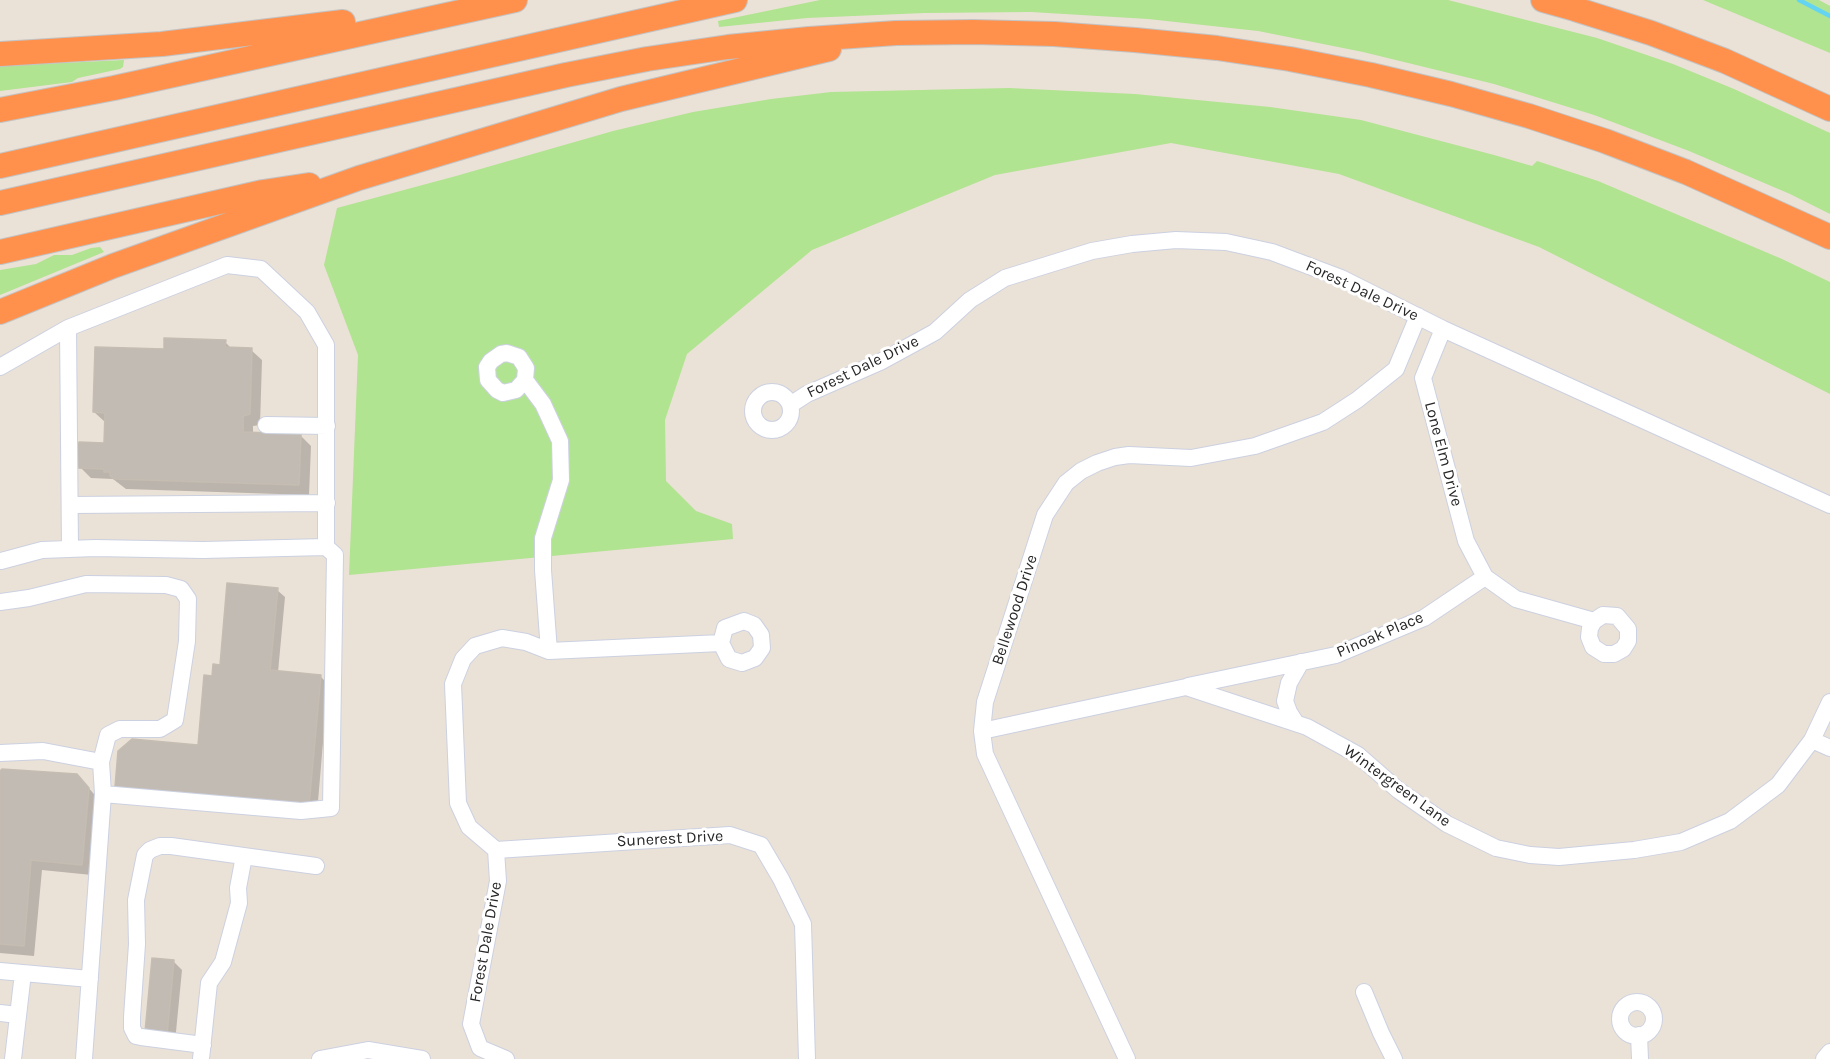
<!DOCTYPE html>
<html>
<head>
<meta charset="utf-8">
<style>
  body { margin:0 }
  canvas { display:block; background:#eae1d7 }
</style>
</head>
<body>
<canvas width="1830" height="1059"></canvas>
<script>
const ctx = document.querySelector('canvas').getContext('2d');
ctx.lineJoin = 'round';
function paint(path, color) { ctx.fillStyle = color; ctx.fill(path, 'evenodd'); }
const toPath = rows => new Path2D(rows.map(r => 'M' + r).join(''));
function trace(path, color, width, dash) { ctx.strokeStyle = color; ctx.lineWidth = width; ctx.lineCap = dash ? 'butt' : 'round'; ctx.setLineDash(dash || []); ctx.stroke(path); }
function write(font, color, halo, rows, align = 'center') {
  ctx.font = font + ' Karla,sans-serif'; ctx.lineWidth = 6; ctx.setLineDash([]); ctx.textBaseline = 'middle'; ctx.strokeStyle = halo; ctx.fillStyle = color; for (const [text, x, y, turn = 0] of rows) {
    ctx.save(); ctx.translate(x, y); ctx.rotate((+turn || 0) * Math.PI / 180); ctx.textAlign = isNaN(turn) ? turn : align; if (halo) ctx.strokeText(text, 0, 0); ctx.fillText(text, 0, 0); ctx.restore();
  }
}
paint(toPath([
  [820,0,1448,0,1597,38,1673,64,1734,89,1830,133,1830,214,1790,194,1689,151,1594,115,1494,84,1363,52,1258,31,1148,19,1031,12,924,13,807,18,719,27,718,21],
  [1703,0,1819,0,1830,6,1830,53],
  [124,60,123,67,120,69,78,78,72,82,0,91,0,66],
  [1009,88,1135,94,1270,107,1361,120,1494,155,1532,166,1537,161,1598,181,1782,259,1830,282,1830,394,1539,247,1339,174,1171,143,995,175,812,250,687,354,665,420,666,481,696,511,732,524,733,539,349,575,358,355,324,265,337,208,456,176,613,131,693,112,771,99,831,92],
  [100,247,104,252,0,295,0,270,36,264,54,255,72,255,91,248]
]), '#b1e490');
paint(toPath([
  [225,342,232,349,251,350,262,360,260,425,253,426,253,434,300,435,311,446,309,495,126,489,113,479,91,478,80,467,106,445,105,422,94,412,165,351],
  [277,590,285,597,278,672,320,676,328,684,317,813,199,746,213,678],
  [0,773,87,786,99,800,92,875,42,870,34,956,0,953],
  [174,962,182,970,175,1042,154,1040]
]), '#0003');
trace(toPath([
  [1799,0,1830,16]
]), '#64d4f3', 4.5);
const building = toPath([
  [164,338,226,340,225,347,252,348,250,414,243,416,243,432,301,434,299,485,114,479,110,476,110,472,104,472,104,469,78,468,75,453,79,442,104,443,105,413,93,412,95,347,164,349,164,338],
  [227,583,278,588,270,670,321,675,309,805,115,787,118,751,132,739,198,745,204,675,212,676,213,664,220,665,227,583],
  [2,769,77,774,89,788,82,865,31,860,24,946,0,944,0,771,2,769],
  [152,958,174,960,167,1035,145,1032,152,958]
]);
paint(building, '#c2bbb4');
trace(building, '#c5bdb1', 1.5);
const minor = toPath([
  [1443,329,1423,378,1466,541,1485,577,1516,599,1594,621,1603,615,1617,616,1628,629,1628,641,1623,649,1614,654,1604,654,1593,647,1589,637,1590,628,1594,621],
  [0,367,68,328],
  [525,380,516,390,503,393,497,390,488,380,487,367,491,361,501,354,507,353,519,357,526,368,525,380,543,404,560,441,561,480,543,538,543,570,549,651],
  '753 411a19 19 0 1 1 38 0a19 19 0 1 1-38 0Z',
  [790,405,807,394,880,362,935,332,970,300,1005,278,1092,251,1132,244,1176,240,1226,242,1272,252,1341,278,1443,329,1830,505],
  [266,425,327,426],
  [70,505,327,503],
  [70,549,68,328,227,265,261,269,307,312,326,345,326,547],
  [1,561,42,550,95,548,203,550,326,547,335,555,331,808,301,811,103,794],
  [0,602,29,598,86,584,166,585,181,589,188,599,187,641,175,720,160,729,120,729,108,735,101,762],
  [744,621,754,625,761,635,762,648,755,658,742,663,729,659,721,643,725,628,744,621],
  [1188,686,1336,655,1424,618,1485,577],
  [1296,723,1289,712,1285,701,1289,683,1301,662],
  [982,731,1186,687,1307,727,1358,755,1398,790,1447,824,1496,848,1530,855,1559,857,1634,850,1681,842,1730,821,1778,785,1812,740,1830,702],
  [1812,740,1830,748],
  [0,753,43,751,101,762,103,794,84,1059],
  [496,850,730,835,761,845,781,879,803,924,807,1059],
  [0,971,90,979],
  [1364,992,1381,1033,1394,1059],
  '1620 1019a17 17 0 1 1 34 0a17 17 0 1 1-34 0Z',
  [0,1013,18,1015],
  [1639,1035,1640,1059],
  [203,1045,141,1037,136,1036,132,1028,132,1017,137,944,136,900,145,855,150,850,160,846,171,846,316,866],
  [13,1059,23,973],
  [201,1059,209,983,223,962,239,903,238,888,244,856],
  [320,1059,368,1050,422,1059],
  [506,1059,480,1048,471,1024,498,881,496,850,469,827,458,803,453,684,463,659,475,646,502,638,526,642,549,651,721,643],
  [1127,1059,985,754,982,731,985,702,1045,515,1066,483,1081,471,1097,463,1115,457,1129,455,1191,458,1255,446,1323,422,1357,400,1396,369,1418,316],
  [1824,1059,1830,1052]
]);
const highway = toPath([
  [1543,0,1575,9,1651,33,1725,61,1830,109],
  [0,54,162,44,343,22],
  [0,110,114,88,515,0],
  [0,166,735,0],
  [0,203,566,75,647,59,728,47,809,39,896,33,973,32,1054,34,1135,40,1217,48,1290,59,1371,75,1451,94,1529,116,1605,141,1686,172,1830,237],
  [0,252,263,192,309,185],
  [0,312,113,266,359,178,621,99,829,49]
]);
trace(minor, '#ccd1e1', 18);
trace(highway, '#c3c3c3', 26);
trace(minor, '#fff', 16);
trace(highway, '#ff914d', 24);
write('16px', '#272727', '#fff', [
  ["Forest Dale Drive",1362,291,25],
  ["Forest Dale Drive",863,367,-26],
  ["Lone Elm Drive",1443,454,75],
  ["Bellewood Drive",1015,610,-72],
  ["Pinoak Place",1380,635,-23],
  ["Wintergreen Lane",1397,786,36],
  ["Sunerest Drive",670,839,-3],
  ["Forest Dale Drive",486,942,-80]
]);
</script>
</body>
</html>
